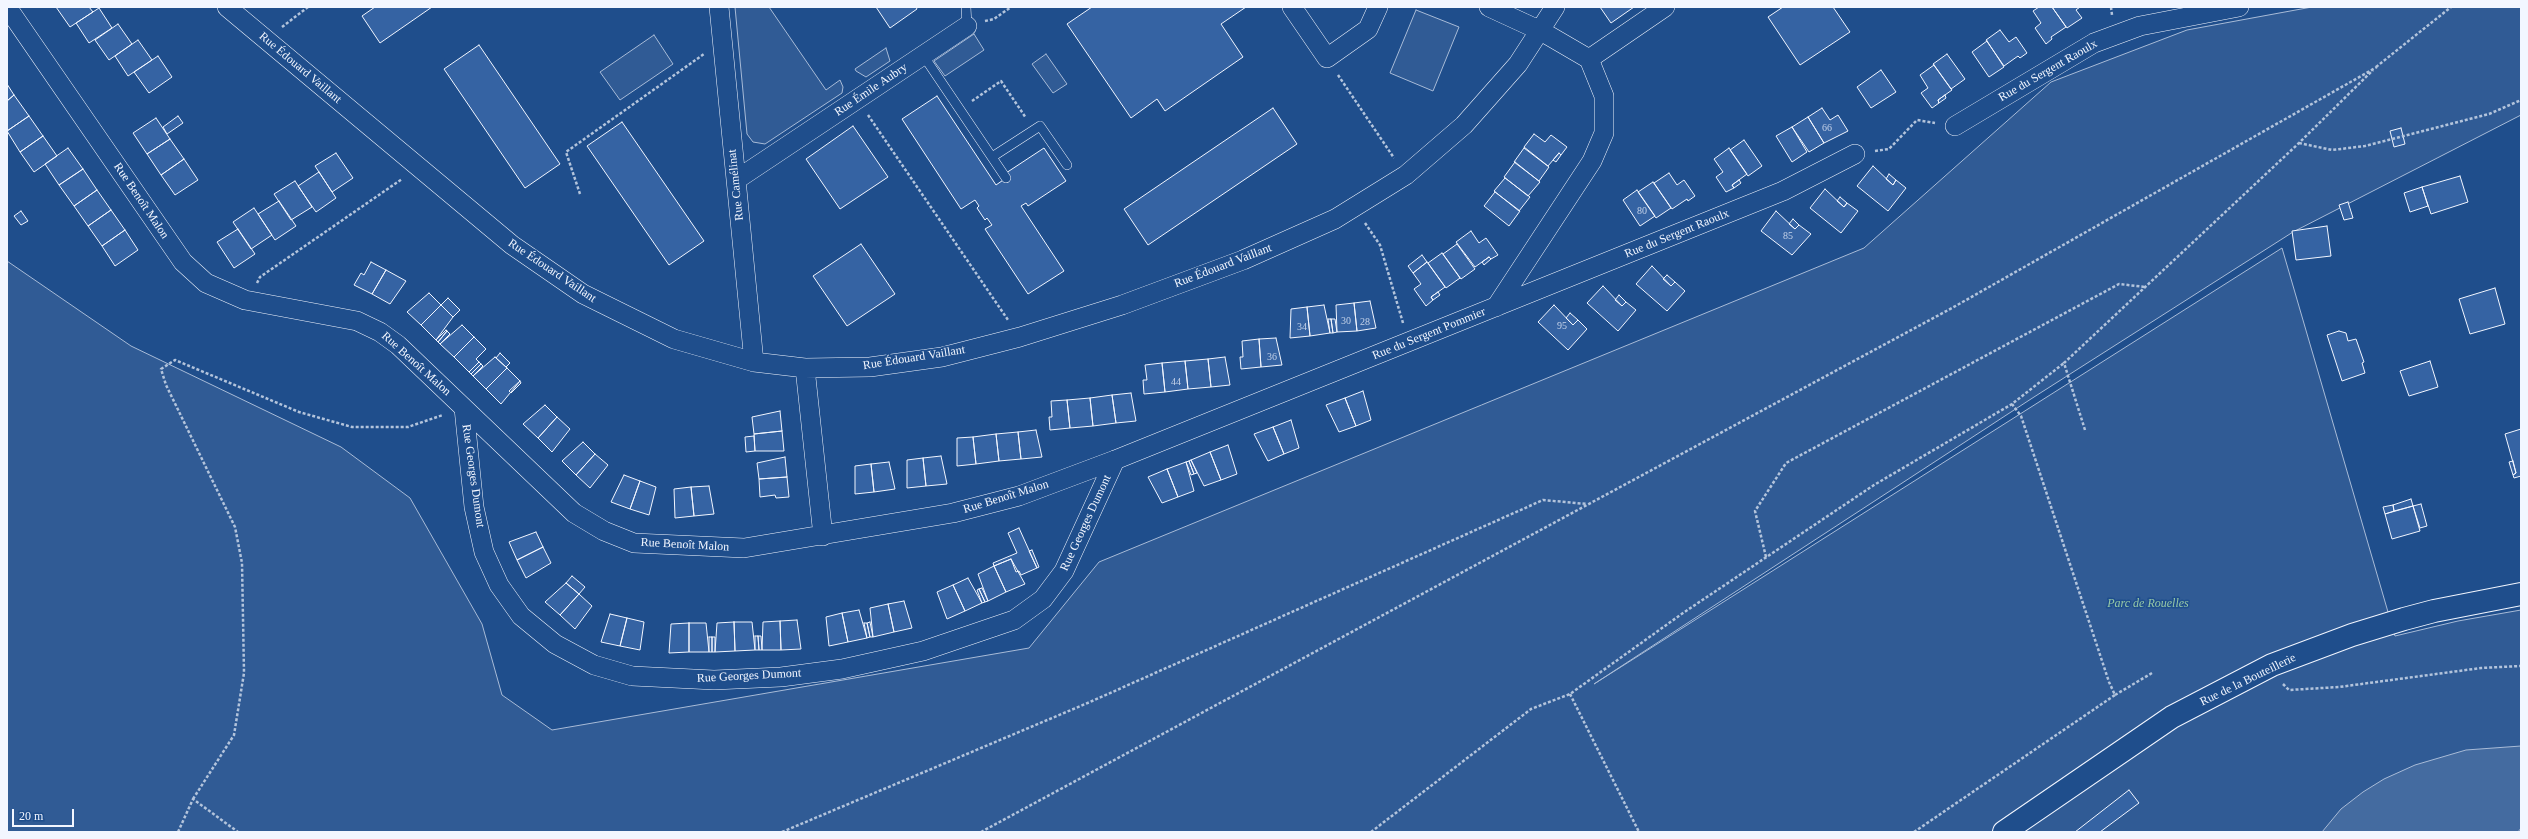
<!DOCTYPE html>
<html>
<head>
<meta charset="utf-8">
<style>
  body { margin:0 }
  #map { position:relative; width:2528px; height:839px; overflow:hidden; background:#1f4e8c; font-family:"Times New Roman",serif }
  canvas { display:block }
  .frame { position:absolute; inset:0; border:8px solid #f2f6ff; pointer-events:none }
  .scale { position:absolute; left:12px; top:809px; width:62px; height:18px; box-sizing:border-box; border:2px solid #f2f6ff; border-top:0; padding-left:5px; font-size:12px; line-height:14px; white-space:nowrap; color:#f2f6ff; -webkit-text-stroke:3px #1f4e8c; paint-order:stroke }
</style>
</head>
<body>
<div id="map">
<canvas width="2528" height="839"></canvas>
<div class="frame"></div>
<div class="scale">20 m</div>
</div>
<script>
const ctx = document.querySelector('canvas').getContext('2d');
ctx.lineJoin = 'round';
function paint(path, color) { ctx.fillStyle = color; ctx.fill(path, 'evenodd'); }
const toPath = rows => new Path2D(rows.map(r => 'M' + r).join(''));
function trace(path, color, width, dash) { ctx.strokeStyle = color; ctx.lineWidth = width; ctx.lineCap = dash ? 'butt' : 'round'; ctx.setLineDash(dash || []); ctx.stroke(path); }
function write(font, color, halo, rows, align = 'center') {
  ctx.font = font + ' "Times New Roman",serif'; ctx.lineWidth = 3; ctx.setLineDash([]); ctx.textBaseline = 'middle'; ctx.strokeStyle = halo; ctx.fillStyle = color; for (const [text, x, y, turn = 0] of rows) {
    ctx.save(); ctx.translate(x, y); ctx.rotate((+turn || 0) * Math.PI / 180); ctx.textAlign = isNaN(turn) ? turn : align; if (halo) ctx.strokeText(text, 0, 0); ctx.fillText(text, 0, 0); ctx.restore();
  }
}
const built = toPath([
  [735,7,769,7,826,90,840,80,843,87,842,93,765,144,753,142,747,134,735,7],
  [2312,7,2521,7,2521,115,2293,232,2034,397,1594,684,2282,248,2395,636,2458,621,2521,610,2521,832,7,832,7,261,131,346,341,447,410,498,482,624,502,695,552,730,1029,648,1099,562,1864,248,2051,82,2187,30,2312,7],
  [1416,10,1459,27,1433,91,1390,73,1416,10],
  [974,34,984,50,945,76,934,61,974,34],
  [654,35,673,64,620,100,600,72,654,35],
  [886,48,890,61,866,77,856,71,855,69,886,48],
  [1046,54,1067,84,1053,93,1032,64,1046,54]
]);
paint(built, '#305b95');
trace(built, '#a8bbd7', 1);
const water = toPath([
  [2521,746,2521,828,2518,832,2322,832,2341,809,2363,792,2384,779,2415,765,2466,750,2521,746]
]);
paint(water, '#446ba0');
trace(water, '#a8bbd7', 1);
const building = toPath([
  [56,7,89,7,93,12,70,27,56,7],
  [375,7,432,7,380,43,362,16,375,7],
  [876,7,916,7,917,9,890,28,876,7],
  [1092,7,1246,7,1221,24,1243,57,1165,111,1157,99,1131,118,1067,24,1092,7],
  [1600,7,1634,7,1611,23,1600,7],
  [1783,7,1833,7,1850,32,1800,65,1768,17,1783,7],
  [2039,7,2052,7,2066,27,2051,37,2052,39,2046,44,2035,28,2041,23,2033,11,2039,7],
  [2052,7,2080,7,2076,10,2082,18,2067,28,2052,7],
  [99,8,112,28,89,43,76,23,99,8],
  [118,24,132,44,109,60,95,40,118,24],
  [2000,30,2009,42,2016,37,2027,53,2020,58,2018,56,2004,66,1986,40,2000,30],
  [138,40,152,60,128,76,115,56,138,40],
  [1987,41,2004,67,1989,77,1972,52,1987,41],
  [479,45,560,164,525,188,444,69,479,45],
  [1947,54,1965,79,1951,89,1933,64,1947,54],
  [158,56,172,77,149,93,134,72,158,56],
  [1934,65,1952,90,1938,100,1939,103,1932,108,1921,93,1928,88,1920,75,1934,65],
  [1881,70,1896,92,1871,108,1857,87,1881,70],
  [7,84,14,95,7,101,7,84],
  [14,95,29,116,7,131,7,101,14,95],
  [1945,95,1946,98,1939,103,1938,100,1945,95],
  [937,96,996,185,1009,176,1006,173,1044,148,1066,181,1028,206,1026,203,1021,206,1064,271,1028,294,985,229,992,225,987,218,985,220,977,208,979,206,975,200,961,209,902,119,937,96],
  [1273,108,1297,144,1148,245,1124,209,1273,108],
  [1822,108,1830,120,1838,115,1848,131,1824,143,1808,117,1822,108],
  [29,116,43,136,20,152,7,131,29,116],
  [178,116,183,123,167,134,163,127,178,116],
  [1808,117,1824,143,1809,152,1792,127,1808,117],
  [156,118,170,139,147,154,133,133,156,118],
  [622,122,704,241,669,265,587,146,622,122],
  [853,126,888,177,840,209,806,159,853,126],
  [1792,127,1807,152,1792,162,1776,136,1792,127],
  [2401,128,2405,144,2394,147,2390,131,2401,128],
  [1534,134,1545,142,1551,135,1567,147,1561,155,1559,153,1548,166,1524,147,1534,134],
  [43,136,57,156,34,172,20,152,43,136],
  [170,139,184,159,161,175,147,154,170,139],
  [1744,140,1762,166,1748,176,1730,150,1744,140],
  [68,148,83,169,59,185,45,164,68,148],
  [1524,148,1549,167,1539,181,1514,162,1524,148],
  [1729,148,1747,174,1732,185,1734,188,1726,192,1716,177,1723,172,1714,159,1729,148],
  [336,153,353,178,332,192,315,166,336,153],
  [1559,153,1561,155,1556,162,1553,160,1559,153],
  [184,159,198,180,175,195,161,175,184,159],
  [1515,162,1540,182,1528,196,1504,177,1515,162],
  [1873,166,1893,185,1896,180,1906,188,1888,211,1857,186,1873,166],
  [83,169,97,190,74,206,59,185,83,169],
  [319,172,336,198,316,212,298,186,319,172],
  [1669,173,1677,185,1684,180,1695,196,1688,201,1687,199,1672,209,1654,183,1669,173],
  [1889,174,1896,180,1893,185,1886,179,1889,174],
  [2460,176,2468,202,2431,214,2422,187,2460,176],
  [1505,178,1530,197,1519,211,1494,191,1505,178],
  [1739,180,1741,183,1734,188,1732,185,1739,180],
  [295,181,312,207,291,220,274,194,295,181],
  [1653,182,1671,208,1656,218,1638,192,1653,182],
  [2422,187,2428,206,2410,212,2404,193,2422,187],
  [1825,189,1844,207,1847,203,1858,211,1841,233,1810,208,1825,189],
  [97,190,111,210,88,226,74,206,97,190],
  [1637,190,1655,216,1640,226,1623,200,1637,190],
  [1495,192,1520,211,1509,226,1484,206,1495,192],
  [1840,197,1847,203,1844,207,1837,201,1840,197],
  [279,201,296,226,275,240,258,214,279,201],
  [2348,202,2353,218,2344,220,2339,205,2348,202],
  [254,208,272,235,251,249,233,222,254,208],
  [111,210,125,230,102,246,88,226,111,210],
  [21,211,28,221,21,225,14,216,21,211],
  [1776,211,1795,229,1799,225,1811,234,1792,255,1761,231,1776,211],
  [1793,219,1799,225,1795,229,1789,224,1793,219],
  [2327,226,2331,256,2296,260,2292,231,2327,226],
  [238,229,255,254,234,268,217,242,238,229],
  [125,230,138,250,115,266,102,246,125,230],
  [1471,231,1479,243,1486,238,1498,255,1491,259,1489,257,1475,267,1456,242,1471,231],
  [861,244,895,294,847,326,813,276,861,244],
  [1457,244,1475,269,1461,279,1443,254,1457,244],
  [1442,253,1460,278,1446,288,1428,263,1442,253],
  [1422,255,1427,262,1413,273,1408,266,1422,255],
  [1489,257,1491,259,1484,265,1482,262,1489,257],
  [371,262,386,270,372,294,354,285,361,273,364,275,371,262],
  [1427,262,1445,287,1431,297,1433,300,1426,306,1414,289,1421,284,1413,273,1427,262],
  [1652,266,1671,286,1675,282,1685,291,1667,311,1636,284,1652,266],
  [386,270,406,281,390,304,372,294,386,270],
  [1667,275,1675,282,1671,286,1663,279,1667,275],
  [1603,286,1622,306,1626,302,1636,310,1618,331,1587,303,1603,286],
  [2495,288,2505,324,2470,334,2459,299,2495,288],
  [1438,292,1440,295,1433,300,1431,297,1438,292],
  [429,293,441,305,421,325,407,312,429,293],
  [1619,295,1626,302,1622,306,1615,300,1619,295],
  [448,298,460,310,453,317,441,305,448,298],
  [1370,301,1376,328,1357,331,1354,303,1370,301],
  [1354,303,1357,331,1337,332,1336,305,1354,303],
  [441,305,453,317,436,340,421,325,441,305],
  [1324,305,1330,333,1310,336,1307,307,1324,305],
  [1554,305,1573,325,1578,320,1587,329,1568,350,1538,322,1554,305],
  [1307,307,1310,336,1290,338,1291,309,1307,307],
  [1570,313,1578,320,1573,325,1566,318,1570,313],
  [1328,319,1331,319,1333,333,1330,333,1328,319],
  [1331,319,1335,319,1337,332,1333,333,1331,319],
  [462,325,474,337,454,357,440,344,462,325],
  [446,330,447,331,438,342,436,340,446,330],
  [447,331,450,334,440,344,438,342,447,331],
  [2339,331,2346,333,2348,341,2356,339,2364,362,2362,363,2365,373,2342,381,2327,335,2339,331],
  [474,337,486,349,476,359,479,362,469,372,454,357,474,337],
  [1276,338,1282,365,1261,367,1259,339,1276,338],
  [1259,339,1261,367,1241,369,1240,357,1243,357,1242,341,1259,339],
  [500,353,510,363,506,367,496,358,500,353],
  [495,357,507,368,486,389,473,376,495,357],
  [1225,357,1230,385,1211,387,1208,359,1225,357],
  [1208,359,1211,387,1188,389,1185,361,1208,359],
  [1185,361,1188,389,1165,392,1162,363,1185,361],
  [2430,361,2438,387,2409,396,2400,371,2430,361],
  [479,362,481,364,471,374,469,372,479,362],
  [1162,363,1165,392,1144,394,1143,380,1147,380,1145,365,1162,363],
  [481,364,483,366,473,376,471,374,481,364],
  [507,368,520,381,501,404,486,389,507,368],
  [520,381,521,383,511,393,509,391,520,381],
  [1363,391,1371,420,1356,426,1345,398,1363,391],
  [1131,393,1136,421,1116,423,1112,395,1131,393],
  [1112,395,1116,423,1093,426,1090,398,1112,395],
  [1090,398,1093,426,1070,428,1067,400,1090,398],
  [1345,398,1356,426,1339,432,1326,405,1345,398],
  [1067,400,1070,428,1050,430,1049,417,1052,417,1051,401,1067,400],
  [545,405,557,417,538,438,523,424,545,405],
  [780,411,782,431,754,434,752,417,780,411],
  [557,417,570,429,552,452,538,438,557,417],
  [1291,420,1299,448,1284,454,1273,427,1291,420],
  [1273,427,1284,454,1268,461,1254,434,1273,427],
  [2521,429,2521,476,2514,478,2513,475,2516,473,2505,434,2521,429],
  [1036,430,1042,457,1021,459,1018,432,1036,430],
  [782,431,784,451,755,451,754,434,782,431],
  [1018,432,1021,459,999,461,996,434,1018,432],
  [996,434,999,461,976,464,973,437,996,434],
  [754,436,755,451,746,452,745,437,754,436],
  [973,437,976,464,957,466,957,438,973,437],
  [583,442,595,454,576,475,562,461,583,442],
  [1228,445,1237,474,1221,480,1210,452,1228,445],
  [1210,452,1221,480,1204,486,1191,460,1210,452],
  [595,454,608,465,590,488,576,475,595,454],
  [941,456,947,484,926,486,923,458,941,456],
  [785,457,787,477,759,479,757,463,785,457],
  [923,458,926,486,907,488,907,460,923,458],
  [1191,460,1197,473,1194,474,1189,461,1191,460],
  [1189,461,1194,474,1191,475,1186,462,1189,461],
  [2513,461,2516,473,2513,475,2509,462,2513,461],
  [889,462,895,489,874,492,871,464,889,462],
  [1186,462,1194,491,1178,497,1167,469,1186,462],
  [871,464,874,492,855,494,855,466,871,464],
  [1167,469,1178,497,1162,503,1148,477,1167,469],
  [624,475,640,481,630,509,611,502,624,475],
  [787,477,789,497,776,498,775,495,760,497,759,479,787,477],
  [640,481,656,487,649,515,630,509,640,481],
  [709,486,714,514,694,516,691,487,709,486],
  [691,487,694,516,675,518,674,489,691,487],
  [2411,499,2413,506,2394,511,2393,505,2411,499],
  [2421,504,2427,526,2420,528,2413,506,2421,504],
  [2393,505,2394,511,2385,514,2383,507,2393,505],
  [2413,506,2420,531,2392,539,2385,514,2413,506],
  [1019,528,1037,568,1021,575,1019,571,1016,572,1011,559,994,566,993,563,1017,553,1008,533,1019,528],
  [536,532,543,547,517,560,509,542,536,532],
  [543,547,551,563,526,578,517,560,543,547],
  [1032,550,1039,567,1037,568,1029,551,1032,550],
  [1011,559,1025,584,1006,592,994,566,1011,559],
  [994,566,1006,592,988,601,978,574,994,566],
  [572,576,585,587,579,594,566,583,572,576],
  [968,578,982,603,965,611,953,585,968,578],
  [566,583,579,594,560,615,545,602,566,583],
  [953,585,965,611,947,619,937,592,953,585],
  [982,588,988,601,985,602,979,589,982,588],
  [979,589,985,602,982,603,977,590,979,589],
  [579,594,592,606,575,629,560,615,579,594],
  [904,601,912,628,894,632,888,604,904,601],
  [888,604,894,632,873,637,870,608,888,604],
  [859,610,867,638,848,642,842,613,859,610],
  [842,613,848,642,829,646,826,617,842,613],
  [610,614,627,618,620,646,601,642,610,614],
  [627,618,644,622,640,650,620,646,627,618],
  [797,620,801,649,781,650,780,621,797,620],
  [780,621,781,650,762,650,763,622,780,621],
  [734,622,735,651,715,652,717,623,734,622],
  [734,622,752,622,755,650,735,651,734,622],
  [870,622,873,637,870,637,867,623,870,622],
  [689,623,689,652,669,653,671,624,689,623],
  [689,623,706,623,709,652,689,652,689,623],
  [864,623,867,623,870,637,867,638,864,623],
  [755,636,758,636,759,650,755,650,755,636],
  [758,636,761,636,762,650,759,650,758,636],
  [709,637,712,637,712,652,709,652,709,637],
  [712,637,715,637,715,652,712,652,712,637],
  [2129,790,2139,803,2100,832,2075,832,2129,790]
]);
paint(building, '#3563a3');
trace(building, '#f2f6ff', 1);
const lane = toPath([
  [966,7,967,26],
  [923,55,1006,178],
  [992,157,1040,126,1067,165]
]);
const street = toPath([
  [7,7,183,262,206,283,245,300,357,321,380,332,398,345,574,513,604,531,634,543,744,548,953,513,1019,496,1115,460,1783,191,1855,154],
  [227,7,512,245,583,294,674,339,754,362,805,368,870,367,942,357,1020,337,1122,305,1243,260,1335,219,1406,175,1464,125,1518,64,1555,7],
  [719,7,754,362],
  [1292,7,1327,58,1368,29,1378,7],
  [1489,7,1541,31,1589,59,1604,96,1604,133,1592,161,1496,307],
  [1589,59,1665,7],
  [1955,126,2094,43,2140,26,2239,7],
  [736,180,967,26],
  [805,368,823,536],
  [464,408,474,507,484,552,499,585,521,616,555,644,594,665,632,676,714,680,781,677,842,669,923,651,1014,620,1043,599,1064,571,1115,460]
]);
const secondary = toPath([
  [2004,832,2172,717,2272,665,2352,635,2404,619,2434,611,2521,594]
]);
trace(lane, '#f2f6ff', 10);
trace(street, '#f2f6ff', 20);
trace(secondary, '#f2f6ff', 24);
trace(toPath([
  [2111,7,2112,15],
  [985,21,994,19,1011,7],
  [282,27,308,7],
  [2376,67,2451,7],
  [1338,75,1394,158],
  [972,101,1001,81,1026,118],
  [868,115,1008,320],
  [2299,143,2332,150,2365,146,2489,114,2521,100],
  [1875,151,1889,149,1917,120,1935,123],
  [580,194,566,152,704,54],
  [1365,223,1380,245,1403,323],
  [257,283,260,277,402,179],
  [2085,430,2064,363,2299,143,2373,70],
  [1766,557,1755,511,1786,463,2119,284,2145,287],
  [2283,684,2289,690,2339,687,2481,668,2521,666],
  [1570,694,1639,832],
  [2115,695,2152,673],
  [193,799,234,735,244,673,242,563,235,527,166,385,161,369,175,360,299,412,352,427,408,427,443,415],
  [178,832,193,799,238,832],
  [782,832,1090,702,1543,500,1587,504],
  [981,832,1952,308,2377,67],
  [1371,832,1531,709,1570,694,1683,613,1874,485,2012,404],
  [1914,832,2115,695,2109,682,2021,416,2012,404,2064,363]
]), '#b3c4dc', 2.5, [3, 2]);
trace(lane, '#1f4e8c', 9);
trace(street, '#1f4e8c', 19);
trace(secondary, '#1f4e8c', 22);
write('10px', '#c3d1e8', null, [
  ["66",1827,128],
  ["80",1642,211],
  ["85",1788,236],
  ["30",1346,321],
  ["28",1365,322],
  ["95",1562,326],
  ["34",1302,327],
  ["36",1272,357],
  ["44",1176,382]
]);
write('12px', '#f2f6ff', '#1f4e8c', [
  ["Rue Édouard Vaillant",300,68,40],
  ["Rue du Sergent Raoulx",2048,71,-30],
  ["Rue Émile Aubry",871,90,-34],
  ["Rue Camélinat",736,185,-96],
  ["Rue Benoît Malon",141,201,56],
  ["Rue du Sergent Raoulx",1677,234,-22],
  ["Rue Édouard Vaillant",1223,266,-21],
  ["Rue Édouard Vaillant",552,271,34],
  ["Rue du Sergent Pommier",1429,334,-22],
  ["Rue Édouard Vaillant",914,358,-9],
  ["Rue Benoît Malon",416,364,42],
  ["Rue Georges Dumont",473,476,82],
  ["Rue Benoît Malon",1006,497,-17],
  ["Rue Georges Dumont",1086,523,-65],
  ["Rue Benoît Malon",685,545,3],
  ["Rue Georges Dumont",749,676,-3],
  ["Rue de la Bouteillerie",2248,680,-26]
]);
write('italic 12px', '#97c8a6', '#1f4e8c', [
  ["Parc de Rouelles",2148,604]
]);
</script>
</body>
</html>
